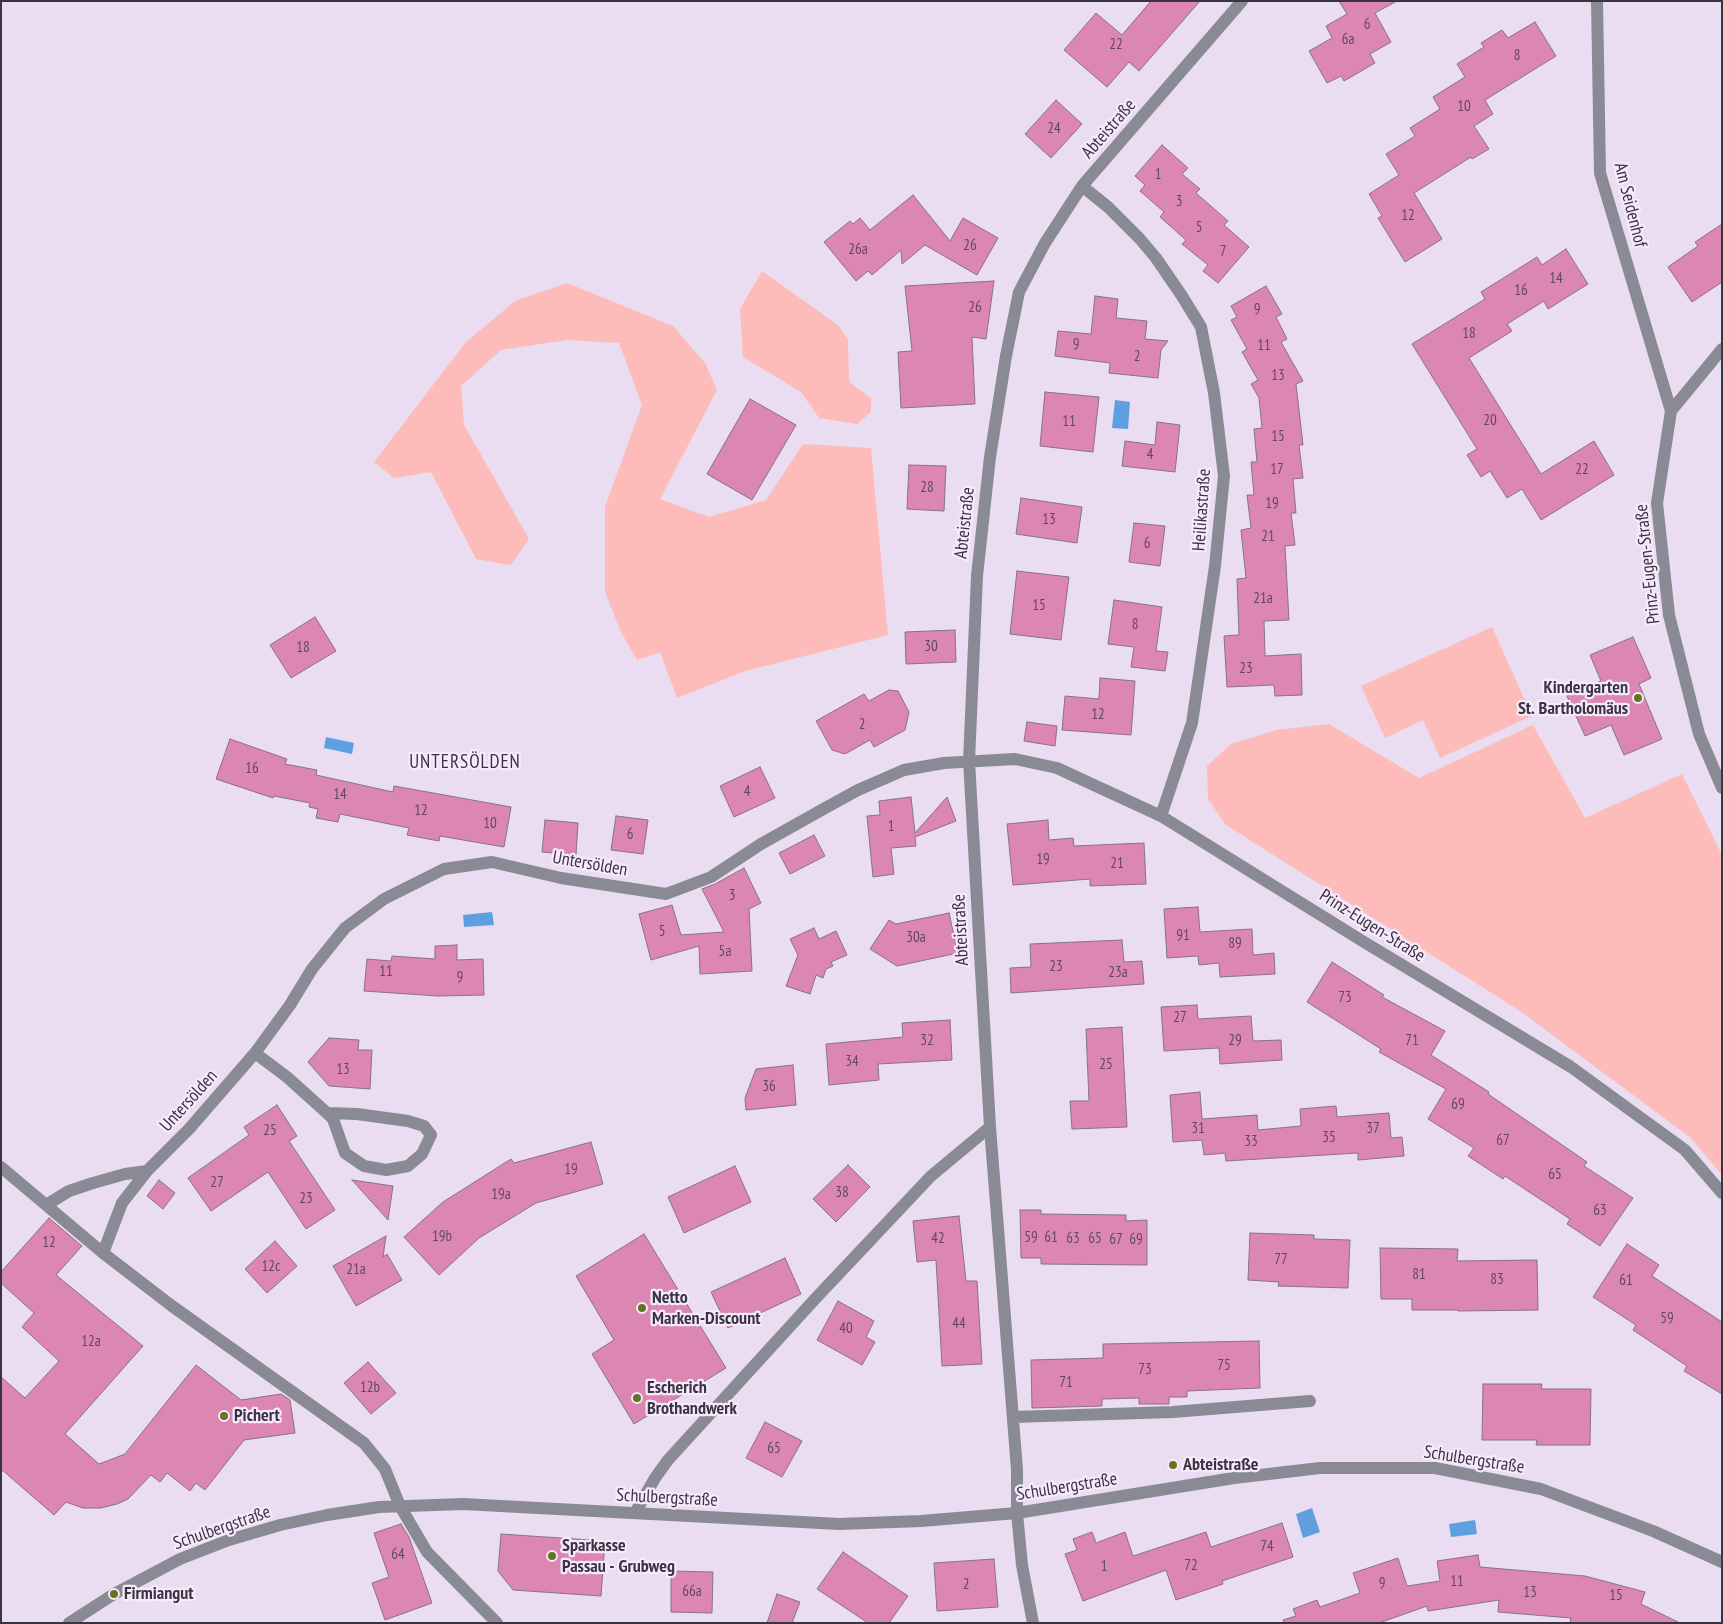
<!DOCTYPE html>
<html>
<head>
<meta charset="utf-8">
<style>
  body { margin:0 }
  #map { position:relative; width:1723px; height:1624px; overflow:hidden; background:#eadcf1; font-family:"PT Sans Narrow",sans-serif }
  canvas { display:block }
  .frame { position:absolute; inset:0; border:2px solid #3a343c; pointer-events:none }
</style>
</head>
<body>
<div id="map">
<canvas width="1723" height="1624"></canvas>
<div class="frame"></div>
</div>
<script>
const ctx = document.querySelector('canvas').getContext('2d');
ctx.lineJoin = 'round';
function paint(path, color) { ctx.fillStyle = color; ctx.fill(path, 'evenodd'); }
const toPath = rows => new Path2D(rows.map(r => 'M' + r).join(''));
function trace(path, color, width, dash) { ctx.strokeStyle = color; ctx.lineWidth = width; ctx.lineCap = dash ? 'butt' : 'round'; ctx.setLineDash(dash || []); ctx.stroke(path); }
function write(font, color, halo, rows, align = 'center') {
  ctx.font = font + ' "PT Sans Narrow",sans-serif'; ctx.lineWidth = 4.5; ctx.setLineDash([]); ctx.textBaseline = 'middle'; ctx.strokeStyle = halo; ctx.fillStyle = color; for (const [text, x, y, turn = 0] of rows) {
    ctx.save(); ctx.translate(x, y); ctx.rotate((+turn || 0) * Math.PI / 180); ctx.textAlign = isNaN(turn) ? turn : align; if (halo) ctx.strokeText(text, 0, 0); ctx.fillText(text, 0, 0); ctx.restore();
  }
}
paint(toPath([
  [762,271,838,325,848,340,849,382,871,398,871,412,857,424,819,418,801,392,743,357,740,309],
  [567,283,673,326,705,363,717,390,660,499,709,517,766,500,803,444,871,448,888,635,745,671,677,698,660,652,637,660,621,632,605,592,605,507,642,405,619,343,567,340,501,350,461,386,464,425,529,539,511,565,476,559,431,472,394,478,374,462,466,342,515,301],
  [1492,627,1532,716,1440,758,1423,720,1385,738,1361,686],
  [1329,724,1419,778,1533,725,1585,818,1682,774,1722,855,1722,1175,1691,1138,1520,1011,1226,825,1208,799,1207,766,1231,744,1276,730]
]), '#fdbcba');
paint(toPath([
  [1115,400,1130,402,1128,429,1112,428],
  [326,737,354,743,352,754,324,748],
  [492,912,494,925,464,927,463,915],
  [1312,1508,1320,1532,1303,1538,1296,1514],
  [1475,1520,1477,1534,1451,1537,1449,1524]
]), '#5ea0df');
const building = toPath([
  [1151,1,1200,1,1139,71,1129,62,1107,87,1064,50,1096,13,1122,35,1151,1],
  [1339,1,1397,1,1375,13,1391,42,1370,54,1375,63,1344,81,1341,76,1327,83,1309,51,1332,38,1326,26,1347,14,1339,1],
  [1535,22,1556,56,1485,100,1493,114,1474,126,1489,149,1472,159,1471,157,1414,193,1442,239,1405,262,1378,218,1382,216,1369,194,1399,175,1386,154,1415,136,1410,128,1440,109,1433,97,1465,77,1457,64,1484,47,1481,43,1502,30,1508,38,1535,22],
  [1056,100,1082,124,1051,158,1025,134,1056,100],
  [1162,145,1188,168,1182,174,1200,189,1196,193,1228,221,1224,225,1249,247,1218,283,1203,271,1208,265,1182,244,1186,240,1160,217,1164,212,1140,191,1145,185,1135,176,1162,145],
  [913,195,950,241,963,218,998,238,977,275,925,245,902,264,901,250,872,275,868,271,856,281,824,242,850,221,853,224,860,218,870,230,913,195],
  [1722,224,1722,282,1692,302,1668,267,1698,246,1695,242,1722,224],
  [1566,249,1588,284,1548,309,1544,301,1507,324,1512,331,1469,358,1541,474,1594,441,1614,475,1541,520,1522,489,1507,498,1490,471,1481,477,1467,455,1477,449,1412,344,1485,299,1481,292,1537,257,1542,265,1566,249],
  [994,281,986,339,972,337,975,404,901,408,898,352,912,351,905,286,994,281],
  [1266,286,1282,314,1276,317,1287,339,1281,342,1303,381,1296,384,1303,445,1299,445,1303,478,1293,479,1296,513,1291,513,1295,545,1285,546,1289,620,1264,621,1265,656,1301,654,1302,695,1275,696,1274,685,1227,687,1224,636,1239,635,1237,579,1246,578,1241,530,1251,528,1247,495,1254,495,1251,462,1257,462,1254,429,1262,428,1259,398,1251,384,1258,380,1242,352,1247,349,1231,320,1237,317,1231,306,1266,286],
  [1095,296,1118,299,1116,318,1147,321,1145,339,1168,341,1161,350,1158,378,1109,373,1110,363,1055,356,1058,331,1091,334,1095,296],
  [1045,392,1099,397,1093,452,1040,446,1045,392],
  [750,399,796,425,752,500,707,474,750,399],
  [1157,422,1180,425,1175,472,1122,466,1125,441,1155,445,1157,422],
  [909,465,946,466,944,511,907,509,909,465],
  [1021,498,1082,507,1077,543,1016,534,1021,498],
  [1134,523,1165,526,1160,566,1129,562,1134,523],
  [1017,571,1069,577,1061,640,1010,634,1017,571],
  [1114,600,1162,607,1156,651,1168,652,1165,671,1131,667,1134,647,1108,644,1114,600],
  [315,617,336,651,291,678,270,645,315,617],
  [955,630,956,662,906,664,905,632,955,630],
  [1633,637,1651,678,1639,684,1662,739,1624,755,1611,725,1585,736,1567,696,1601,681,1590,655,1633,637],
  [1100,678,1135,681,1131,735,1062,730,1065,696,1099,699,1100,678],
  [889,690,898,691,909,712,905,730,874,747,870,740,845,754,832,750,816,721,864,694,869,701,889,690],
  [1027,722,1057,726,1055,746,1024,741,1027,722],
  [230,739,287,759,285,764,317,770,316,775,393,792,394,786,511,807,504,847,440,836,439,841,407,835,409,828,340,814,338,822,316,818,318,809,309,807,310,803,274,796,273,798,216,779,230,739],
  [760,767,775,798,734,817,720,786,760,767],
  [911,797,915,833,947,797,956,821,915,837,916,846,891,848,894,874,873,877,867,816,880,815,879,801,911,797],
  [616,816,648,820,643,854,611,850,616,816],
  [545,820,578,823,576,855,542,852,545,820],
  [1048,820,1049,840,1073,838,1074,846,1144,843,1146,884,1090,886,1090,879,1013,885,1007,824,1048,820],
  [814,835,825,856,790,874,779,853,814,835],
  [744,868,761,903,749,909,752,971,700,974,699,946,651,960,639,914,672,905,681,935,724,932,702,889,715,884,744,868],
  [1198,907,1200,932,1252,929,1253,955,1274,953,1275,974,1220,977,1219,963,1199,965,1198,956,1167,958,1164,909,1198,907],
  [949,913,958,953,897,966,870,949,889,920,896,924,949,913],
  [814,928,819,939,836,931,847,955,831,962,833,966,826,969,823,978,816,975,810,994,786,986,798,955,790,939,814,928],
  [1122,940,1124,962,1142,961,1144,984,1011,993,1010,968,1031,967,1030,944,1122,940],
  [457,945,457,960,483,959,484,995,438,996,364,991,367,959,391,961,392,956,435,959,435,946,457,945],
  [1332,962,1384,995,1382,997,1445,1031,1431,1055,1489,1092,1488,1094,1587,1162,1584,1166,1633,1198,1600,1246,1567,1224,1570,1219,1505,1176,1503,1179,1468,1156,1474,1148,1428,1119,1446,1089,1379,1052,1381,1049,1307,1002,1332,962],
  [1197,1005,1198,1019,1251,1016,1253,1041,1281,1040,1282,1060,1220,1064,1219,1048,1164,1051,1161,1007,1197,1005],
  [950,1020,952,1060,878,1064,879,1080,829,1085,826,1044,903,1037,902,1023,950,1020],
  [1122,1027,1127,1127,1072,1129,1070,1101,1089,1101,1086,1029,1122,1027],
  [329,1038,359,1040,358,1050,372,1050,370,1089,329,1086,308,1062,329,1038],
  [793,1065,796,1105,746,1110,745,1098,756,1069,793,1065],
  [1200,1092,1202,1119,1257,1115,1258,1130,1301,1126,1300,1109,1336,1106,1337,1117,1389,1113,1391,1138,1402,1137,1404,1156,1358,1160,1358,1153,1226,1161,1225,1153,1204,1155,1202,1140,1173,1142,1170,1095,1200,1092],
  [277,1105,297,1136,289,1141,335,1210,306,1229,268,1172,211,1211,188,1178,249,1135,244,1127,277,1105],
  [591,1142,603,1184,536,1203,479,1238,439,1275,404,1237,443,1202,511,1159,514,1163,591,1142],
  [848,1165,870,1187,836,1222,813,1199,848,1165],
  [735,1166,751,1202,684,1233,668,1197,735,1166],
  [159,1180,175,1193,163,1209,147,1196,159,1180],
  [352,1180,393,1186,388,1220,352,1180],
  [1020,1210,1041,1210,1041,1214,1126,1215,1126,1221,1147,1220,1147,1265,1041,1264,1041,1258,1021,1258,1020,1210],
  [959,1216,966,1281,977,1281,982,1364,942,1366,936,1260,917,1262,913,1221,959,1216],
  [49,1218,82,1246,56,1275,143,1346,65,1434,99,1464,125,1454,196,1365,241,1400,281,1394,290,1400,295,1433,244,1440,205,1490,196,1483,190,1491,167,1473,160,1482,151,1475,128,1499,117,1504,101,1508,83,1508,66,1502,54,1515,1,1469,1,1377,25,1398,59,1361,22,1327,34,1313,1,1283,1,1272,49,1218],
  [1250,1233,1314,1235,1314,1239,1350,1240,1348,1288,1278,1286,1279,1282,1248,1280,1250,1233],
  [644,1234,726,1368,634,1424,592,1354,614,1340,576,1276,644,1234],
  [386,1236,383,1257,387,1254,402,1280,356,1306,333,1266,386,1236],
  [275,1241,297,1266,267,1293,245,1269,275,1241],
  [1627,1244,1659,1265,1652,1276,1722,1322,1722,1394,1684,1371,1687,1366,1633,1330,1636,1325,1593,1297,1627,1244],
  [1380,1248,1458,1249,1457,1261,1537,1260,1538,1310,1458,1311,1458,1310,1412,1310,1412,1299,1381,1299,1380,1248],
  [785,1258,801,1294,728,1328,711,1292,785,1258],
  [838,1301,874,1321,866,1337,875,1342,862,1365,817,1340,838,1301],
  [1259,1341,1260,1388,1187,1391,1187,1397,1169,1397,1169,1404,1139,1404,1139,1398,1102,1399,1102,1406,1032,1408,1031,1360,1103,1358,1103,1344,1259,1341],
  [368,1362,396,1393,371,1414,344,1383,368,1362],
  [1483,1384,1542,1384,1541,1389,1591,1389,1590,1445,1536,1445,1537,1440,1482,1440,1483,1384],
  [765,1422,802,1441,782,1477,746,1458,765,1422],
  [1282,1523,1293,1557,1222,1581,1223,1584,1176,1600,1166,1570,1083,1601,1065,1554,1077,1550,1073,1539,1092,1532,1096,1543,1125,1532,1133,1556,1206,1532,1211,1547,1282,1523],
  [401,1524,409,1537,432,1603,385,1620,372,1583,389,1577,374,1533,401,1524],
  [501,1534,605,1541,601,1596,513,1590,498,1571,501,1534],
  [843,1552,908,1596,889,1623,868,1623,817,1589,843,1552],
  [1478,1555,1480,1567,1585,1576,1645,1592,1641,1604,1680,1623,1570,1623,1571,1618,1498,1612,1499,1600,1428,1611,1427,1606,1379,1623,1284,1623,1283,1620,1296,1616,1293,1609,1317,1600,1320,1607,1360,1593,1353,1573,1398,1558,1407,1586,1440,1581,1437,1561,1478,1555],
  [994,1559,998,1607,937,1611,934,1563,994,1559],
  [671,1571,713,1572,712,1613,671,1612,671,1571],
  [777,1594,800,1602,792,1623,767,1623,777,1594]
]);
paint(building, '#db87b2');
trace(building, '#89727d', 1);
trace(toPath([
  [1597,1,1600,173,1671,411],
  [1082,186,1108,207,1140,239,1156,258,1182,296,1201,327,1214,393,1224,476,1215,566,1192,723,1161,816],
  [1722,349,1671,411,1657,503,1669,615,1699,734,1722,788],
  [255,1053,287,1077,327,1113,333,1119,345,1153,364,1166,386,1170,408,1166,422,1154,431,1135,424,1126,408,1121,357,1114,327,1113],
  [1,1167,103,1253,172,1306,364,1443,385,1469,400,1506,427,1552,497,1623],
  [46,1205,69,1191,93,1183,125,1174,147,1171],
  [103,1253,122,1203,147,1171,189,1129,255,1053,290,1005,312,969,345,928,384,899,444,869,492,862,561,878,666,894,711,877,761,844,827,807,858,790,904,770,944,763,1015,759,1057,768,1161,816,1364,942,1571,1067,1685,1150,1722,1193],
  [1013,1417,1173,1412,1310,1401],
  [635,1513,655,1478,668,1460,815,1299,931,1176,990,1127],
  [69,1623,114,1594,180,1559,229,1540,280,1525,327,1515,379,1507,463,1504,839,1524,921,1521,1017,1513,1234,1478,1320,1468,1435,1468,1541,1489,1653,1531,1722,1562],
  [1033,1623,1022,1565,1017,1513,1017,1470,990,1127,969,761,977,576,990,457,1006,356,1019,292,1045,243,1082,186,1242,1]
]), '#898a93', 12);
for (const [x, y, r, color] of [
  [1638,698,5,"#637523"],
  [642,1308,5,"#637523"],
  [637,1398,5,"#637523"],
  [224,1416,5,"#637523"],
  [1173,1465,5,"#637523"],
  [552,1556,5,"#637523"],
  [114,1594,5,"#637523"]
]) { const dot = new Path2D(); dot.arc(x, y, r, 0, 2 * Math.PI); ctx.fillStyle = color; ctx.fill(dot); trace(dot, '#f8e9ff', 2); }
write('15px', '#62495a', null, [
  ["6",1367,25],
  ["6a",1348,40],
  ["22",1116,45],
  ["8",1517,56],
  ["10",1464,107],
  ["24",1054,129],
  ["1",1158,175],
  ["3",1179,202],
  ["12",1408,216],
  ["5",1199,228],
  ["26",970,246],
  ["26a",858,250],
  ["7",1223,252],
  ["14",1556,279],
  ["16",1521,291],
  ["26",975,308],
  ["9",1257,310],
  ["18",1469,334],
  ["9",1076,345],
  ["11",1264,346],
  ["2",1137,357],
  ["13",1278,376],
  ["20",1490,421],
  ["11",1069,422],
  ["15",1278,437],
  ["4",1150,455],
  ["17",1277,470],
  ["22",1582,470],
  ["28",927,488],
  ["19",1272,504],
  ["13",1049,520],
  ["21",1268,537],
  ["6",1147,544],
  ["21a",1263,599],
  ["15",1039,606],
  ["8",1135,625],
  ["30",931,647],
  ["18",303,648],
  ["23",1246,669],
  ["12",1098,715],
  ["2",862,725],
  ["16",252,769],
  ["4",747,792],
  ["14",340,795],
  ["12",421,811],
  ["10",490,824],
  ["1",891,827],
  ["6",630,835],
  ["19",1043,860],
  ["21",1117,864],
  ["3",732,896],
  ["5",662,932],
  ["91",1183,936],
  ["30a",916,938],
  ["89",1235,944],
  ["5a",725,952],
  ["23",1056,967],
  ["11",386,972],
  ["23a",1118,973],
  ["9",460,978],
  ["73",1345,998],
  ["27",1180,1018],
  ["32",927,1041],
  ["29",1235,1041],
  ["71",1412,1041],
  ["34",852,1062],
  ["25",1106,1065],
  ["13",343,1070],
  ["36",769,1087],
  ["69",1458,1105],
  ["31",1198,1129],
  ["37",1373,1129],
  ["25",270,1131],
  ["35",1329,1138],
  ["67",1503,1141],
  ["33",1251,1142],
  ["19",571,1170],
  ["65",1555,1175],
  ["27",217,1183],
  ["38",842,1193],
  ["19a",501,1195],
  ["23",306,1199],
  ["63",1600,1211],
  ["19b",442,1237],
  ["59",1031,1238],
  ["61",1051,1238],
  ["42",938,1239],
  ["63",1073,1239],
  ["65",1095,1239],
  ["67",1116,1240],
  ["69",1136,1240],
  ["12",49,1243],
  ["77",1281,1260],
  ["12c",271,1267],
  ["21a",356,1270],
  ["81",1419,1275],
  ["83",1497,1280],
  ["61",1626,1281],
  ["59",1667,1319],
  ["44",959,1324],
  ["40",846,1329],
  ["12a",91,1342],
  ["75",1224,1366],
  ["73",1145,1370],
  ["71",1066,1383],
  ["12b",370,1388],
  ["65",774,1449],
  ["74",1267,1547],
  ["64",398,1555],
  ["72",1191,1566],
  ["1",1104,1567],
  ["11",1457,1582],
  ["9",1382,1584],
  ["2",966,1585],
  ["66a",692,1592],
  ["13",1530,1593],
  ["15",1616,1596]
]);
write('18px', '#3a343c', '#f8e9ff', [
  ["Abteistraße",1109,129,-49],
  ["Am Seidenhof",1630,205,76],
  ["Heilikastraße",1202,510,-86],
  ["Abteistraße",965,523,-84],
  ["Prinz-Eugen-Straße",1648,564,-96],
  ["Untersölden",590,864,10],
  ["Prinz-Eugen-Straße",1372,926,32],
  ["Abteistraße",961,930,-93],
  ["Untersölden",189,1101,-48],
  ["Schulbergstraße",1474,1460,9],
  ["Schulbergstraße",1067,1487,-9],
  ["Schulbergstraße",667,1498,3],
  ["Schulbergstraße",222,1528,-19]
]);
write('bold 18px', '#3a343c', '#f8e9ff', [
  ["Kindergarten",1628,688,"right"],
  ["St. Bartholomäus",1628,709,"right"],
  ["Netto",652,1298],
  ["Marken-Discount",652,1319],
  ["Escherich",647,1388],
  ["Brothandwerk",647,1409],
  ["Pichert",234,1416],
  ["Abteistraße",1183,1465],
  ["Sparkasse",562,1546],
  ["Passau - Grubweg",562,1567],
  ["Firmiangut",124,1594]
], 'left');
ctx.letterSpacing = '1px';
write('19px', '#3a343c', '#f8e9ff', [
  ["UNTERSÖLDEN",465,763]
]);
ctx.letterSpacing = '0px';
</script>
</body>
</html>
